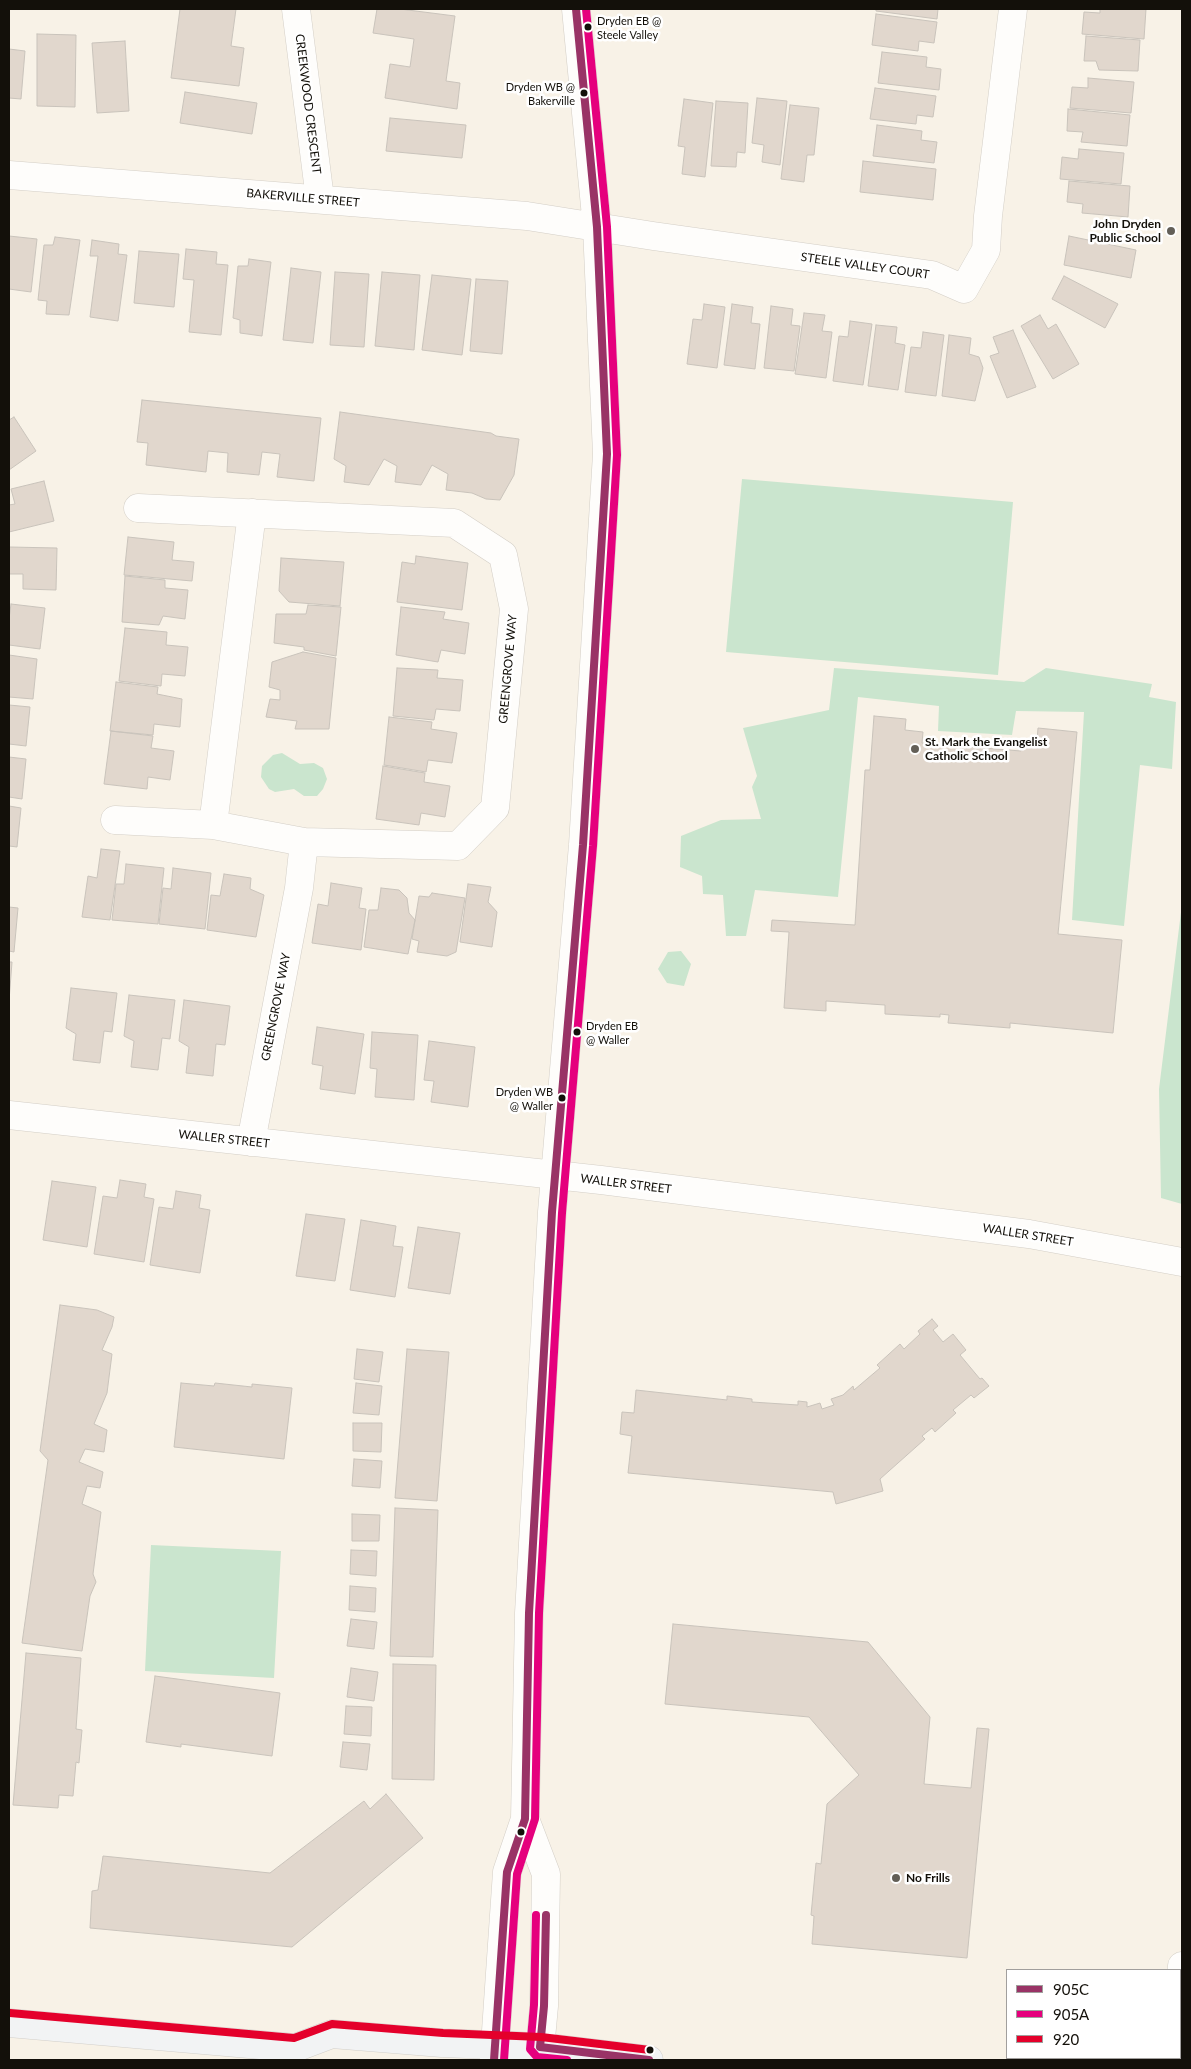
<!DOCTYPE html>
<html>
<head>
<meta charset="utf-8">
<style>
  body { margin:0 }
  #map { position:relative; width:1191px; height:2069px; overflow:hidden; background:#f8f2e7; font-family:Lato,sans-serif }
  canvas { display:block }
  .frame { position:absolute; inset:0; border:10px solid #13100a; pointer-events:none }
  .legend { position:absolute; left:1006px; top:1969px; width:175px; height:90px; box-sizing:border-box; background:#fff; border:1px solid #a19f9d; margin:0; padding:6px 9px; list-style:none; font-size:15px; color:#13100a }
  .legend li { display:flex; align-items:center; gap:10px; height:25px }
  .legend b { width:25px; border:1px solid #a19f9d }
</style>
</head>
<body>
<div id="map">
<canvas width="1191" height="2069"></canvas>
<div class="frame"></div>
<ul class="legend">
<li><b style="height:6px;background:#936"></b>905C</li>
<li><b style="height:6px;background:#e5007d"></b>905A</li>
<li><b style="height:6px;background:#e4002b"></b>920</li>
</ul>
</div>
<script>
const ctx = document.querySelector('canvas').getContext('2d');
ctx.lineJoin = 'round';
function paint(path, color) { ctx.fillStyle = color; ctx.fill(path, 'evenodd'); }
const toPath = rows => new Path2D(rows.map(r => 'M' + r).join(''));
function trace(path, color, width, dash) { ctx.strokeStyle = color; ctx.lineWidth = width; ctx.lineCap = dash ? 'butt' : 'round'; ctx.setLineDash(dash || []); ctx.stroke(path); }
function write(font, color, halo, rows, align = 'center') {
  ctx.font = font + ' Lato,sans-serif'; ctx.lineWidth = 5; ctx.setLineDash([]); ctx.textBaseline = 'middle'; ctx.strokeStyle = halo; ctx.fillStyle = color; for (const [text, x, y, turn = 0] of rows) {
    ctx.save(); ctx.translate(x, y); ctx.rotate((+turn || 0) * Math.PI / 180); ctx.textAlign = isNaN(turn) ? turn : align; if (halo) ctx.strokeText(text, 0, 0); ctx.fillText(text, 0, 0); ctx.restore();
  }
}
paint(toPath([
  [742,479,1013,502,998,675,726,652],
  [834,668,1024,682,1046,668,1152,684,1149,697,1176,702,1172,769,1140,765,1124,926,1072,920,1084,712,1016,711,1012,735,938,731,939,706,858,697,838,897,755,890,746,936,726,936,723,895,703,894,702,876,680,867,681,836,721,820,761,819,752,787,757,776,743,728,829,710],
  [282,753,300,764,314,763,323,768,327,779,323,789,317,796,304,796,294,789,275,792,269,789,261,777,262,766,273,755],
  [1182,904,1182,1204,1161,1198,1159,1089],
  [681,951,691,964,684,986,667,983,658,969,668,952],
  [151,1545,281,1551,274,1678,145,1671]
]), '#cae5ce');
const building = toPath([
  [180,9,236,9,231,46,244,48,239,86,171,78,180,9],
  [377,9,400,9,455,16,446,81,460,83,457,109,385,98,390,64,410,67,414,39,373,33,377,9],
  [876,9,938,9,937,19,876,11,876,9],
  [1100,9,1146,9,1144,39,1082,34,1084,12,1100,13,1100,9],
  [876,14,937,22,934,43,919,41,918,51,872,45,876,14],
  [37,34,76,35,75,107,37,106,37,34],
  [1086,36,1140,40,1138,71,1099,70,1096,61,1084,61,1086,36],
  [125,41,129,111,97,113,92,43,125,41],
  [9,49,25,51,21,99,9,98,9,49],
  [882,52,927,57,926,67,941,69,939,90,878,83,882,52],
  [1088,78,1134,82,1131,113,1070,108,1072,87,1088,88,1088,78],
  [875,88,936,96,933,117,917,115,916,124,870,119,875,88],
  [185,92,257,103,252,134,180,123,185,92],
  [757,98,787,101,780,165,762,162,764,145,752,143,757,98],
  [684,99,713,103,705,177,682,174,685,147,678,146,684,99],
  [716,101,748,103,745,153,737,152,736,167,711,166,716,101],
  [790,105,819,108,814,155,807,155,804,182,781,179,790,105],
  [1068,109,1130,115,1127,146,1081,142,1083,132,1067,131,1068,109],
  [390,118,466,125,462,158,386,151,390,118],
  [877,125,922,131,921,140,937,142,934,163,873,156,877,125],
  [1079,149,1124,153,1121,184,1060,179,1062,157,1078,159,1079,149],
  [863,161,936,169,933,200,860,192,863,161],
  [1069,181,1130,186,1128,217,1082,213,1083,204,1067,202,1069,181],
  [9,236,37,239,31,292,9,289,9,236],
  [1069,236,1136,250,1131,278,1064,265,1069,236],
  [55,237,80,240,69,315,46,314,47,301,38,300,44,245,53,245,55,237],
  [92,240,119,244,118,254,127,255,118,321,90,317,98,256,90,256,92,240],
  [186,249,217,252,216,264,228,265,221,335,189,332,194,280,183,279,186,249],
  [139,251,179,254,174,307,134,303,139,251],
  [249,259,271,262,262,336,240,333,240,320,233,318,238,266,248,266,249,259],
  [291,268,321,272,313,343,283,340,291,268],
  [335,272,369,274,364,347,330,345,335,272],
  [382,272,420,275,414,350,375,346,382,272],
  [432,275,471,279,462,355,422,350,432,275],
  [1064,276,1118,304,1105,328,1052,299,1064,276],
  [476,279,508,281,502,354,470,351,476,279],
  [704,304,725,307,717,368,687,364,693,319,702,320,704,304],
  [732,304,753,307,751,323,760,324,755,369,724,365,732,304],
  [771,306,793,309,791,325,800,326,794,371,764,368,771,306],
  [804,313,825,315,822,331,832,332,826,378,795,374,804,313],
  [1040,315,1048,329,1056,324,1079,364,1053,379,1021,326,1040,315],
  [850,321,872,324,863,385,833,381,839,336,848,337,850,321],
  [876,325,897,327,895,343,905,345,898,390,868,386,876,325],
  [1013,330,1036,387,1007,398,990,356,999,353,993,337,1013,330],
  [923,332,944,335,936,396,905,392,911,347,921,348,923,332],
  [949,335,971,338,969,354,979,357,983,368,975,401,942,396,949,335],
  [142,400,321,418,314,481,277,477,280,454,262,452,259,475,227,472,228,453,208,451,206,472,146,465,148,443,137,442,142,400],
  [340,412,491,433,496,436,519,439,514,475,500,500,486,499,472,493,446,490,448,474,432,465,421,485,395,482,397,466,384,459,369,485,344,482,346,466,334,459,340,412],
  [14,417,36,451,9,470,9,420,14,417],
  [44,481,54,521,9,532,9,505,15,504,11,489,44,481],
  [128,537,174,542,172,560,194,562,192,581,124,575,128,537],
  [9,547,57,548,56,590,23,589,23,574,9,574,9,547],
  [416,556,468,563,462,610,397,602,402,562,415,564,416,556],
  [281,558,344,562,340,606,289,602,279,591,281,558],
  [125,576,165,580,165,588,188,590,185,619,163,616,159,625,122,622,125,576],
  [11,604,45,608,40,649,9,645,9,619,11,604],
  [308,605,341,607,336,656,304,650,304,647,274,643,276,614,306,614,308,605],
  [401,607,445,612,443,619,469,623,465,654,441,650,438,662,396,655,401,607],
  [125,628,167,632,166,645,188,647,185,676,162,674,161,686,119,681,125,628],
  [303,652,336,658,329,729,295,729,297,721,266,717,270,699,280,700,280,690,269,687,272,662,303,652],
  [9,655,37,659,33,699,9,697,9,655],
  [397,668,438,670,437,678,463,680,460,711,436,709,434,720,393,716,397,668],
  [116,682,158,687,157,694,182,699,180,727,154,724,153,735,110,731,116,682],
  [9,705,30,707,26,746,9,744,9,705],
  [874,716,906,719,905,730,923,732,922,743,1021,751,1022,740,1037,741,1038,728,1077,732,1058,934,1122,940,1113,1033,1010,1023,1010,1028,948,1023,949,1015,940,1014,940,1017,885,1014,885,1005,826,1001,826,1011,784,1008,789,932,771,931,772,920,855,925,865,770,870,770,874,716],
  [389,717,432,722,431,729,457,733,452,763,428,760,426,772,384,765,389,717],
  [111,731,153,736,151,748,174,751,170,780,148,777,147,789,104,784,111,731],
  [9,757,26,759,22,799,9,797,9,757],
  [383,766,425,773,424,782,450,786,445,817,421,813,419,825,376,819,383,766],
  [9,806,21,808,17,847,9,846,9,806],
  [101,849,120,851,110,920,82,917,88,876,97,878,101,849],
  [126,864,164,868,158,924,112,920,116,884,124,884,126,864],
  [173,868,211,873,205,929,159,924,163,888,171,889,173,868],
  [224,874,251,878,250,889,264,895,256,937,207,930,211,895,220,896,224,874],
  [331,883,362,888,359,908,366,909,361,950,312,943,318,904,328,906,331,883],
  [468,884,491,887,488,902,497,912,492,947,460,942,468,884],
  [381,888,399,890,407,898,409,913,415,920,408,954,364,947,369,910,378,910,381,888],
  [432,893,465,898,456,952,447,956,417,952,419,941,412,939,419,896,429,897,432,893],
  [9,907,18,908,14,952,9,951,9,907],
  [9,962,12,962,9,1001,9,962],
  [71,988,117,993,112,1032,104,1031,100,1063,73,1060,76,1034,66,1028,71,988],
  [129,995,175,1000,170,1039,162,1038,158,1070,131,1067,134,1041,124,1036,129,995],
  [184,1000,230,1006,225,1045,216,1044,213,1076,186,1073,189,1047,179,1041,184,1000],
  [317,1027,364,1034,355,1094,320,1089,323,1066,312,1064,317,1027],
  [372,1032,418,1035,414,1100,375,1097,377,1069,370,1068,372,1032],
  [429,1041,475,1047,468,1107,431,1102,434,1081,424,1080,429,1041],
  [120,1180,146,1184,144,1197,154,1199,144,1262,94,1254,103,1196,117,1198,120,1180],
  [52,1181,96,1187,87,1247,43,1240,52,1181],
  [176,1191,201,1195,199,1208,210,1210,200,1273,150,1265,159,1207,173,1209,176,1191],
  [306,1214,345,1219,335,1281,296,1276,306,1214],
  [361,1220,396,1226,393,1246,403,1247,395,1297,350,1290,361,1220],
  [418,1227,460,1233,450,1294,408,1288,418,1227],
  [60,1305,97,1310,114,1317,112,1327,102,1350,112,1354,107,1393,94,1424,107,1430,104,1452,85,1449,79,1462,103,1472,100,1488,87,1486,82,1504,101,1512,93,1574,96,1582,90,1596,82,1651,22,1643,48,1460,40,1451,60,1305],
  [932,1319,938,1326,933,1330,943,1342,953,1334,966,1350,960,1355,980,1379,982,1378,989,1386,974,1398,971,1395,953,1410,956,1413,935,1432,932,1428,922,1436,925,1439,880,1479,883,1491,836,1504,833,1492,628,1473,632,1436,620,1434,622,1412,634,1413,636,1390,727,1400,727,1396,752,1399,752,1402,798,1405,798,1401,807,1402,807,1407,820,1403,822,1409,834,1405,831,1399,843,1395,853,1386,854,1390,880,1368,877,1365,900,1344,904,1349,920,1334,918,1331,932,1319],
  [357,1349,383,1352,379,1382,354,1379,357,1349],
  [407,1349,449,1352,437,1501,395,1498,407,1349],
  [181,1383,214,1386,215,1383,252,1387,252,1384,292,1388,284,1459,174,1447,181,1383],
  [356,1383,382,1386,379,1415,353,1413,356,1383],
  [353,1423,382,1423,381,1452,353,1451,353,1423],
  [354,1459,382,1461,380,1488,352,1486,354,1459],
  [395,1508,438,1510,433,1657,390,1656,395,1508],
  [352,1514,380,1515,379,1541,352,1541,352,1514],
  [351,1550,377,1551,376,1576,350,1574,351,1550],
  [350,1586,376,1588,375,1612,349,1610,350,1586],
  [351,1619,377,1622,374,1649,347,1646,351,1619],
  [673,1624,868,1642,930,1717,924,1784,971,1788,977,1728,989,1729,967,1958,812,1944,814,1916,811,1915,816,1863,821,1864,827,1804,859,1775,809,1717,665,1704,673,1624],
  [26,1653,81,1658,76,1729,82,1730,79,1763,76,1762,73,1796,59,1795,58,1808,13,1805,26,1653],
  [393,1664,436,1665,434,1780,392,1779,393,1664],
  [351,1668,378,1672,374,1701,347,1697,351,1668],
  [155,1676,280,1693,272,1756,181,1744,181,1747,146,1742,155,1676],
  [346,1706,372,1707,371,1736,344,1734,346,1706],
  [343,1742,370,1744,367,1770,340,1767,343,1742],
  [386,1794,423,1838,292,1947,90,1928,92,1891,98,1890,103,1856,270,1873,364,1801,370,1809,386,1794]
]);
paint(building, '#e1d7cd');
trace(building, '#c9c3bb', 1);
const minor = toPath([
  [296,9,320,199],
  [9,175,527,216,653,236,932,275,964,289,986,250,988,216,1013,9],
  [115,820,213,825,304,842,458,846,495,808,514,609,503,555,454,523,138,508],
  [213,825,252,513],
  [9,1115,601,1180,1029,1234,1182,1262],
  [251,1142,299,888,304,842],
  [525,1819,546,1874,544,2006,539,2060],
  [1182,1966,1180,1991,1182,2001],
  [494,2060,507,1872,525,1819,529,1613,552,1212,583,845,607,454,597,227,576,9]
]);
const major = toPath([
  [9,2023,295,2048,332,2034,442,2043,540,2047,649,2060]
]);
trace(minor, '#d3cec6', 29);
trace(major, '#d2cfca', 29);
trace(minor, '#fefdfb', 28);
trace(major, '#f2f3f4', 28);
trace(toPath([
  [546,1915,544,2006,540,2047,649,2060],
  [494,2060,507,1872,525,1819,529,1613,552,1212,583,845,607,454,597,227,576,9]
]), '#936', 8);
trace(toPath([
  [536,1915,534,2005,530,2049,537,2057,567,2060],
  [504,2060,517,1874,535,1819,539,1613,562,1213,593,846,617,455,607,227,586,9]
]), '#e5007d', 8);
trace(toPath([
  [10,2013,294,2038,332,2024,443,2033,541,2037,650,2050]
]), '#e4002b', 8);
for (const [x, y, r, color] of [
  [588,27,4.5,"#13100a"],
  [584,93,4.5,"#13100a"],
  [1171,231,5,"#635f57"],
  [915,749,5,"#635f57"],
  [577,1032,4.5,"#13100a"],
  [562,1098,4.5,"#13100a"],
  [521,1832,4.5,"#13100a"],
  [896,1878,5,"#635f57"],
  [650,2050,4.5,"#13100a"]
]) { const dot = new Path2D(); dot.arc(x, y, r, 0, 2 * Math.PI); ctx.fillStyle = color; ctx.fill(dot); trace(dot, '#fff', 2); }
write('11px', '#13100a', '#fff', [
  ["Dryden EB @",597,21],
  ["Steele Valley",597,35],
  ["Dryden WB @",575,87,"right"],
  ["Bakerville",575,101,"right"],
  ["Dryden EB",586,1026],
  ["@ Waller",586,1040],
  ["Dryden WB",553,1092,"right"],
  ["@ Waller",553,1106,"right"]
], 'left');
write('12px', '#13100a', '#fff', [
  ["CREEKWOOD CRESCENT",308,104,83],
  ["BAKERVILLE STREET",303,198,5],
  ["STEELE VALLEY COURT",865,266,8],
  ["GREENGROVE WAY",508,669,-85],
  ["GREENGROVE WAY",276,1007,-79],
  ["WALLER STREET",224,1139,6],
  ["WALLER STREET",626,1184,7],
  ["WALLER STREET",1028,1235,9]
]);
write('bold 12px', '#13100a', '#fff', [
  ["John Dryden",1161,224,"right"],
  ["Public School",1161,238,"right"],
  ["St. Mark the Evangelist",925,742],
  ["Catholic School",925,756],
  ["No Frills",906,1878]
], 'left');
</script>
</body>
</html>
